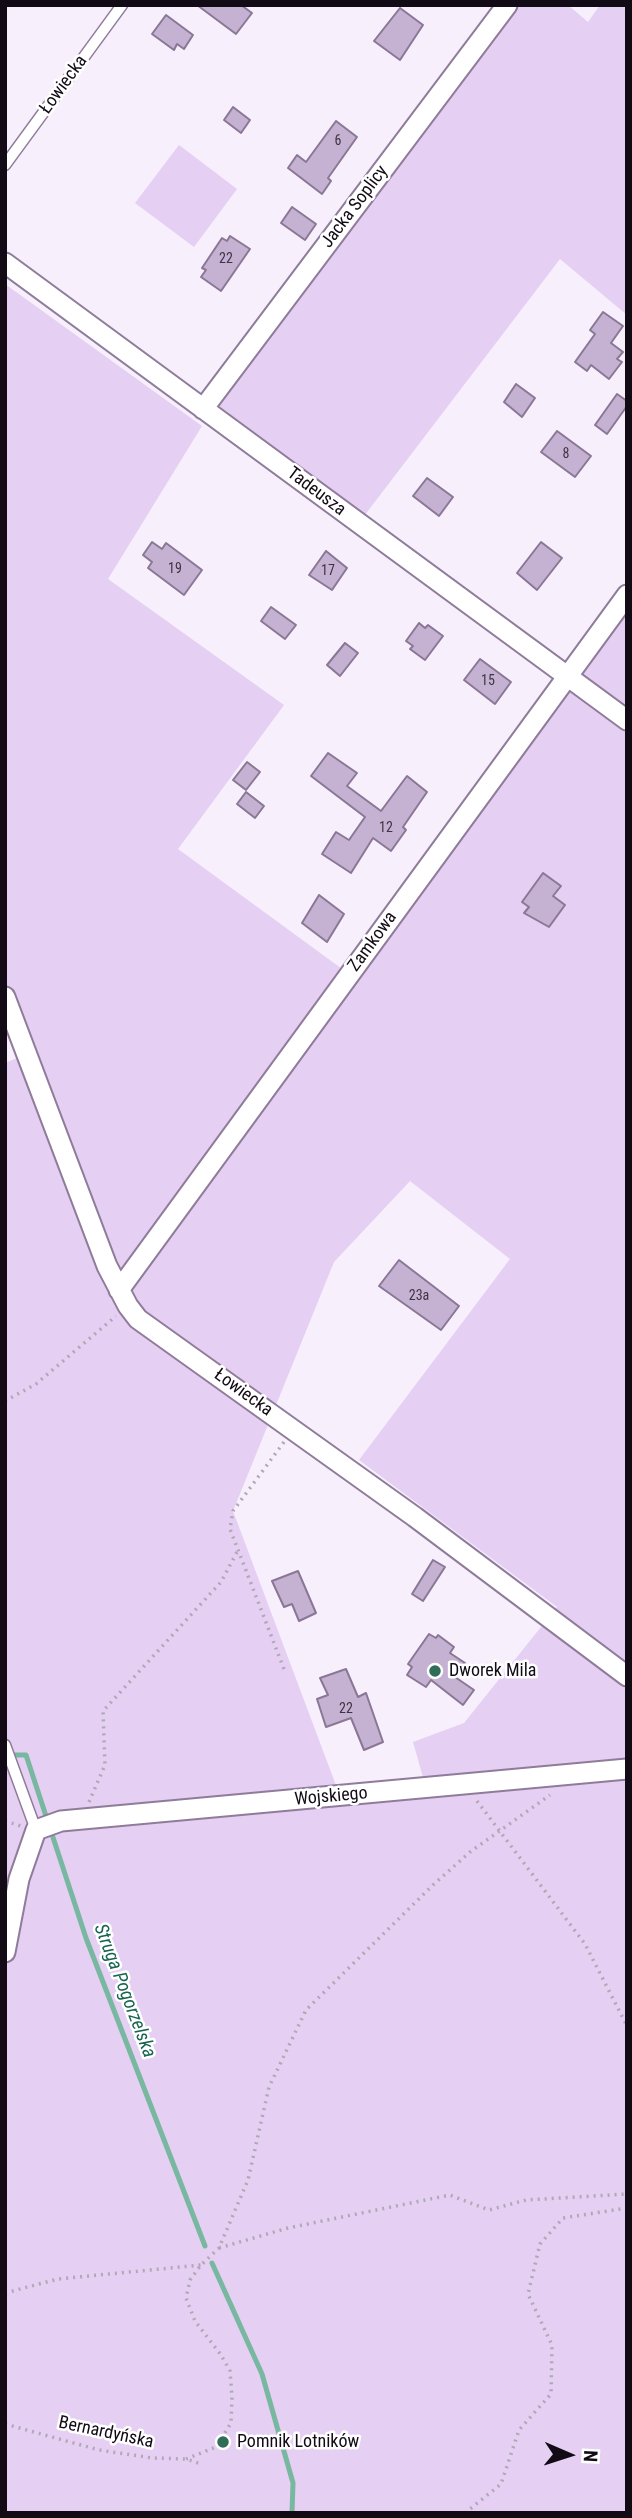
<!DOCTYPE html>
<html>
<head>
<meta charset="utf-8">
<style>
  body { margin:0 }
  #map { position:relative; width:632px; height:2518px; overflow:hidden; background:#f7effc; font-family:"Roboto Condensed",sans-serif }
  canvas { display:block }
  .frame { position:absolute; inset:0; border:7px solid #120b16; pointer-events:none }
  .north { position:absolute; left:534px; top:2420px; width:70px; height:70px; -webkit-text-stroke:5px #fff; paint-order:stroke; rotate:93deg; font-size:19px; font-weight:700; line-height:28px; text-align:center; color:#120b16 }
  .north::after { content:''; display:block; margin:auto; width:24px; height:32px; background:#120b16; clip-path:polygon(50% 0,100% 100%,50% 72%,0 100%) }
</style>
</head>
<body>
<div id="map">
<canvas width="632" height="2518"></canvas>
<div class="frame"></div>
<div class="north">N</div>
</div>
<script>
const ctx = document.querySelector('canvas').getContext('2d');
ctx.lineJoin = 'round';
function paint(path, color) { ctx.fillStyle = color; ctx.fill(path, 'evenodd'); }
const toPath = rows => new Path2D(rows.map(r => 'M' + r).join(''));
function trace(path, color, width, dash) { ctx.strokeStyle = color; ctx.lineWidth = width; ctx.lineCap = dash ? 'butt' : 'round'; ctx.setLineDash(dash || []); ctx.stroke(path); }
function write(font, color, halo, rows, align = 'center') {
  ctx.font = font + ' "Roboto Condensed",sans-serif'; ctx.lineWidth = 5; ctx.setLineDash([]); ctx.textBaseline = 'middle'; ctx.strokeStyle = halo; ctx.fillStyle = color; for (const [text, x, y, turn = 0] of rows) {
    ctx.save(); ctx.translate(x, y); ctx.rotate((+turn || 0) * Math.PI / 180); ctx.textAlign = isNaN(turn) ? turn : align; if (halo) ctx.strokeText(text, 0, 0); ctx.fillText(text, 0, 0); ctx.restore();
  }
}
paint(toPath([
  [511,5,568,5,588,22,600,5,627,5,627,315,560,259,358,524,203,409],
  [179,145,237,189,194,247,135,203],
  [5,284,202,426,108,579,284,705,178,849,349,974,627,595,627,2513,5,2513,5,1063,27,1054,5,997],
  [410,1181,510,1259,359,1460,557,1607,464,1723,413,1742,426,1788,340,1796,233,1511,334,1262]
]), '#e5cff2');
trace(toPath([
  [15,1755,26,1755,86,1938,205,2246],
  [212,2263,262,2374,293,2483,292,2513]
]), '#78b7a0', 5);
const building = toPath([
  [197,5,241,5,252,13,236,34,197,5],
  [400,8,423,25,400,60,374,41,400,8],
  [166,15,193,35,184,49,177,44,174,50,152,34,166,15],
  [233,107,250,120,241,133,224,120,233,107],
  [336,121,357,137,328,178,331,181,322,194,288,168,297,155,306,162,336,121],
  [292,207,316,224,305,240,281,223,292,207],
  [230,236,250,249,221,291,201,277,206,270,202,268,222,238,227,241,230,236],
  [603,312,623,326,611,343,623,352,617,359,622,362,609,379,591,365,587,371,575,362,595,334,590,330,603,312],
  [516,384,535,398,522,417,504,402,516,384],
  [617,394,627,401,627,406,607,434,595,425,617,394],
  [557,431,591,456,575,477,541,452,557,431],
  [427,478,453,497,439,516,413,496,427,478],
  [152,542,162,549,166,543,202,570,184,595,148,568,152,562,143,555,152,542],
  [541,542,562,558,537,590,517,573,541,542],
  [326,551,347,568,332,590,309,575,326,551],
  [271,607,296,625,285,639,261,621,271,607],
  [419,623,425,628,428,625,443,636,425,660,410,649,413,646,406,641,419,623],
  [345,643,358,653,340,676,327,665,345,643],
  [480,659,511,682,495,704,464,680,480,659],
  [328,753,357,773,347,786,381,811,407,776,427,792,403,827,406,830,391,851,373,838,351,873,322,854,336,832,349,840,365,817,311,776,328,753],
  [247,762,260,772,246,790,233,780,247,762],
  [246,792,264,806,255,818,237,804,246,792],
  [543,873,561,886,553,896,565,905,549,927,524,913,529,907,522,902,543,873],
  [319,895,344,914,327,942,302,923,319,895],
  [399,1260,459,1306,441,1330,379,1286,399,1260],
  [433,1560,445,1567,423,1601,412,1594,433,1560],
  [298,1571,316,1613,299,1621,292,1604,284,1607,272,1581,298,1571],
  [429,1634,436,1638,438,1635,454,1647,450,1653,465,1663,455,1677,474,1690,463,1705,431,1680,426,1687,407,1675,412,1667,408,1664,429,1634],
  [346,1669,358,1697,366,1693,383,1742,364,1750,351,1718,326,1727,317,1699,328,1695,320,1678,346,1669]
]);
paint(building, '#c5b1d1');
trace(building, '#8a7795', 2);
const service = toPath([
  [5,165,122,5],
  [5,1745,36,1830]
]);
const minor = toPath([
  [5,263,627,720],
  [203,409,507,5],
  [5,997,107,1266,128,1306,138,1319,415,1517,627,1676],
  [119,1290,627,595],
  [5,1952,19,1879,36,1830,61,1821,627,1769]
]);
trace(service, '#8f7c9a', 13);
trace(minor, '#8f7c9a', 23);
trace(toPath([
  [5,1401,36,1384,116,1316],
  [284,1669,230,1529,233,1511,284,1442],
  [477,1801,585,1944,627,2026],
  [89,1802,105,1765,103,1711,221,1582,238,1550],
  [5,1821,21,1826],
  [219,2248,288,2228,450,2195,489,2210,526,2200,627,2194],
  [5,2293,58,2279,201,2265],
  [5,2424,99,2450,152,2458,186,2459,201,2464],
  [186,2459,216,2447,231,2423,232,2397,230,2371,221,2355,195,2321,186,2298,190,2280,201,2265,219,2248,248,2180,269,2087,306,2010,433,1885,470,1852,550,1795],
  [465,2513,501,2484,519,2430,551,2394,552,2345,528,2294,540,2244,563,2218,627,2208]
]), '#b0a8b5', 3.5, [2, 5]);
trace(service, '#fff', 10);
trace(minor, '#fff', 19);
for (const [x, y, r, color] of [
  [435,1671,7,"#306d59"],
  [223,2442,7,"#306d59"]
]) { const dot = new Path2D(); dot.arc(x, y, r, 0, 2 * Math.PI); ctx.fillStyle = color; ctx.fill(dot); trace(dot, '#fff', 2.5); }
write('14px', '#3f3445', null, [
  ["6",338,141],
  ["22",226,259],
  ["8",566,454],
  ["19",175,569],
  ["17",328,571],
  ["15",488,681],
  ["12",386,828],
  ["23a",419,1296],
  ["22",346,1709]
]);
write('18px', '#120b16', '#fff', [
  ["Łowiecka",64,85,-54],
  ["Jacka Soplicy",355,207,-53],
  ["Tadeusza",316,492,37],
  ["Zamkowa",373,942,-54],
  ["Łowiecka",243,1393,36],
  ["Wojskiego",331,1797,-5],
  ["Bernardyńska",106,2433,12]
]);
write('18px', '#120b16', '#fff', [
  ["Dworek Mila",449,1671],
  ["Pomnik Lotników",237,2442]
], 'left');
write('italic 19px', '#17654f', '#fff', [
  ["Struga Pogorzelska",124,1991,69]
]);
</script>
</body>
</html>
